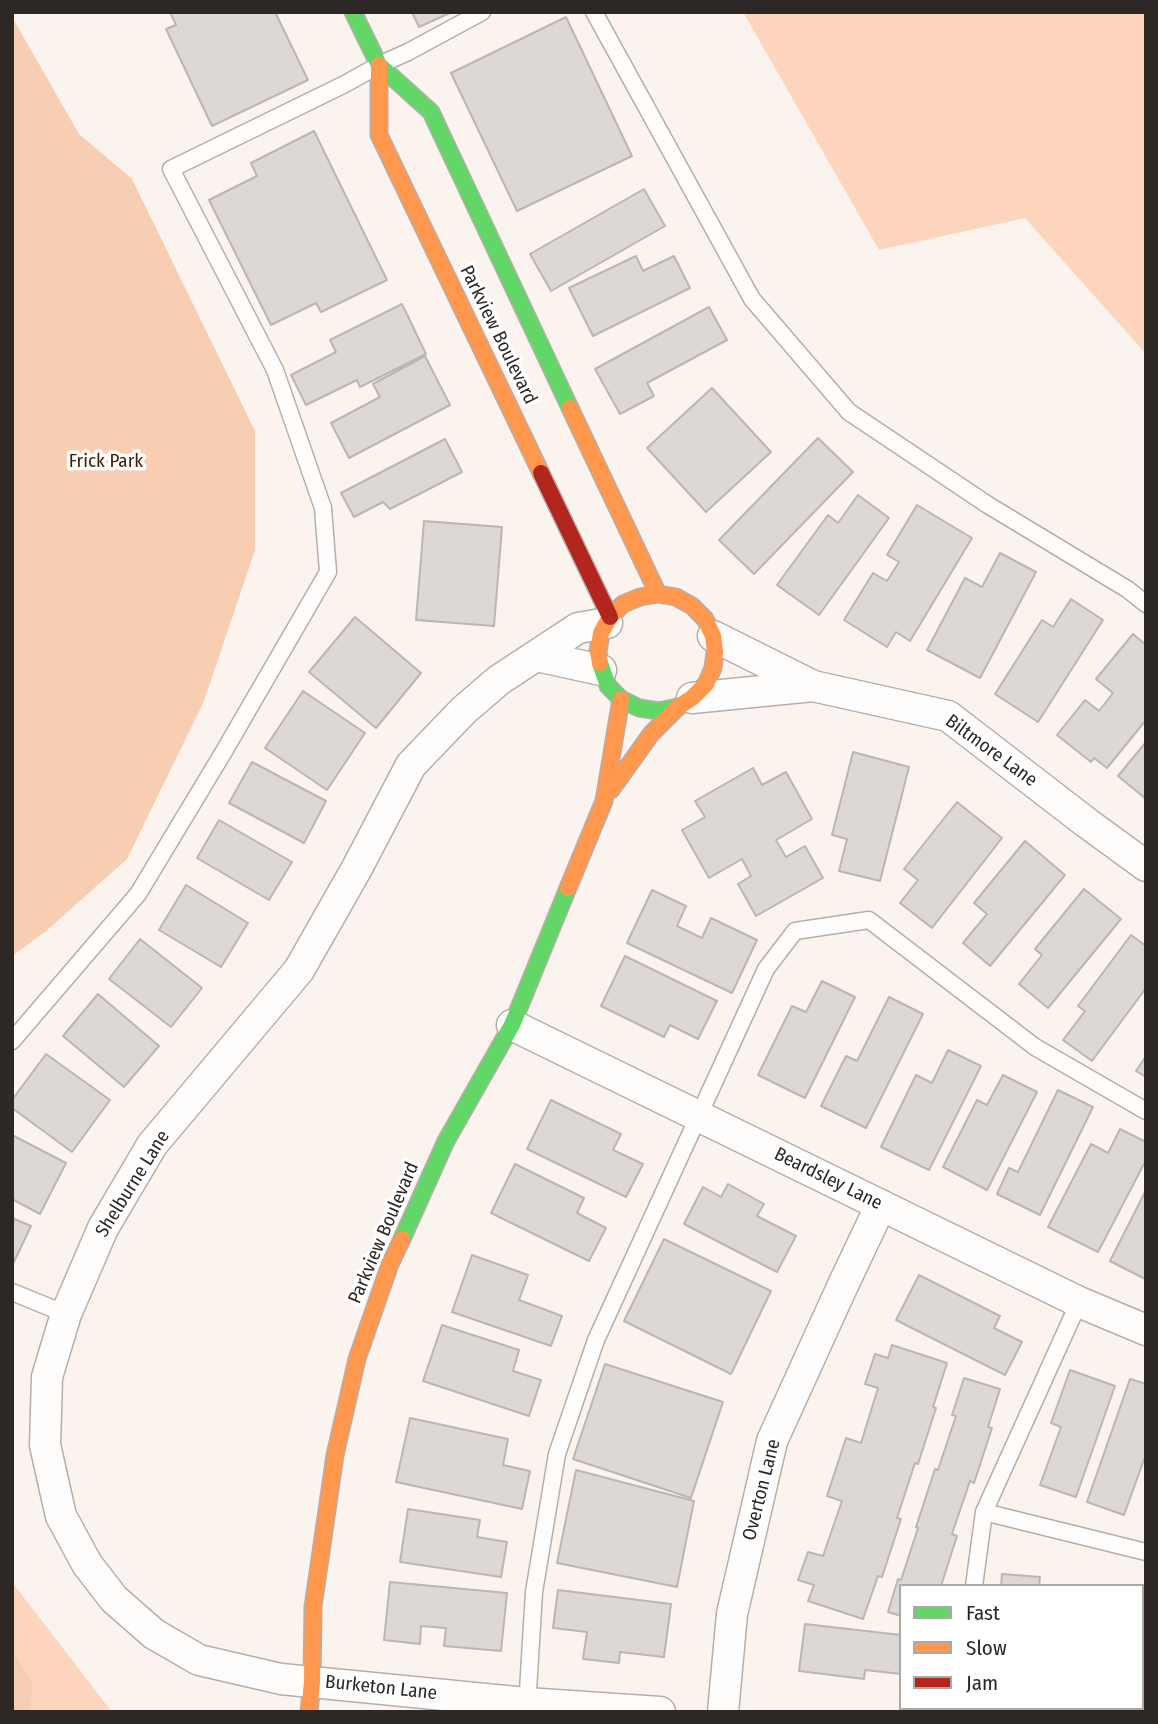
<!DOCTYPE html>
<html>
<head>
<meta charset="utf-8">
<style>
  body { margin:0 }
  #map { position:relative; width:1158px; height:1724px; overflow:hidden; background:#faf3ee; font-family:"Fira Sans Condensed",sans-serif }
  canvas { display:block }
  .frame { position:absolute; inset:0; border:14px solid #2d2826; pointer-events:none }
  .legend { position:absolute; left:899px; top:1584px; width:245px; height:126px; box-sizing:border-box; background:#fff; border:2px solid #aba9a8; margin:0; padding:9px 12px; list-style:none; font-size:21px; color:#2d2826 }
  .legend li { display:flex; align-items:center; gap:14px; height:35px }
  .legend b { width:35px; border:2px solid #aba9a8 }
</style>
</head>
<body>
<div id="map">
<canvas width="1158" height="1724"></canvas>
<div class="frame"></div>
<ul class="legend">
<li><b style="height:9px;background:#63d668"></b>Fast</li>
<li><b style="height:9px;background:#ff974d"></b>Slow</li>
<li><b style="height:9px;background:#b3261e"></b>Jam</li>
</ul>
</div>
<script>
const ctx = document.querySelector('canvas').getContext('2d');
ctx.lineJoin = 'round';
function paint(path, color) { ctx.fillStyle = color; ctx.fill(path, 'evenodd'); }
const toPath = rows => new Path2D(rows.map(r => 'M' + r).join(''));
function trace(path, color, width, dash) { ctx.strokeStyle = color; ctx.lineWidth = width; ctx.lineCap = dash ? 'butt' : 'round'; ctx.setLineDash(dash || []); ctx.stroke(path); }
function write(font, color, halo, rows, align = 'center') {
  ctx.font = font + ' "Fira Sans Condensed",sans-serif'; ctx.lineWidth = 7; ctx.setLineDash([]); ctx.textBaseline = 'middle'; ctx.strokeStyle = halo; ctx.fillStyle = color; for (const [text, x, y, turn = 0] of rows) {
    ctx.save(); ctx.translate(x, y); ctx.rotate((+turn || 0) * Math.PI / 180); ctx.textAlign = isNaN(turn) ? turn : align; if (halo) ctx.strokeText(text, 0, 0); ctx.fillText(text, 0, 0); ctx.restore();
  }
}
paint(toPath([
  [743,12,1146,12,1146,354,1025,218,879,250],
  [12,1582,112,1712,12,1712]
]), '#fdd5bc');
paint(toPath([
  [12,17,79,134,132,179,255,431,255,550,204,701,127,859,45,932,12,956],
  [12,1650,32,1682,31,1712,12,1712]
]), '#f8ceb3');
const building = toPath([
  [170,12,275,12,308,80,212,126,166,29,176,25,170,12],
  [412,12,452,12,419,27,412,12],
  [566,17,632,156,517,211,451,73,566,17],
  [314,131,387,280,321,312,316,303,271,325,209,200,257,176,251,163,314,131],
  [644,189,665,226,551,291,530,254,644,189],
  [636,256,643,271,674,256,690,288,593,336,569,288,636,256],
  [402,304,426,354,360,387,357,380,306,405,291,375,336,352,330,340,402,304],
  [709,307,727,340,647,383,654,396,620,414,595,369,709,307],
  [425,356,450,405,349,458,331,423,380,397,373,384,425,356],
  [712,388,771,452,706,512,647,448,712,388],
  [818,438,853,472,754,574,719,540,818,438],
  [445,439,462,472,390,509,383,502,354,517,341,493,445,439],
  [858,495,889,518,819,615,777,585,828,515,838,523,858,495],
  [917,505,972,538,910,641,896,632,887,647,844,620,873,573,887,581,899,562,887,555,917,505],
  [424,521,502,527,494,626,416,620,424,521],
  [1000,553,1036,572,980,678,927,650,965,578,982,587,1000,553],
  [1071,599,1103,620,1038,722,995,694,1042,620,1053,627,1071,599],
  [355,617,421,673,376,728,309,672,355,617],
  [1133,634,1146,645,1146,720,1107,768,1094,758,1091,762,1057,735,1085,700,1099,711,1113,693,1096,679,1133,634],
  [303,691,365,733,327,790,265,748,303,691],
  [1146,742,1146,799,1118,776,1146,742],
  [853,752,909,767,880,881,839,871,847,839,832,835,853,752],
  [252,762,326,801,304,843,229,803,252,762],
  [753,768,762,785,786,772,812,819,776,840,786,857,805,846,823,878,756,916,738,884,751,876,742,859,709,878,682,830,705,817,695,801,753,768],
  [957,802,1002,838,932,928,900,903,918,880,904,869,957,802],
  [219,820,292,862,269,900,197,858,219,820],
  [1025,841,1065,875,990,966,963,943,987,914,974,903,1025,841],
  [186,885,248,923,221,967,159,930,186,885],
  [1084,889,1121,919,1048,1008,1019,984,1042,955,1035,949,1084,889],
  [652,890,686,906,677,926,702,938,711,918,757,940,732,993,627,943,652,890],
  [1131,935,1146,946,1146,988,1092,1061,1063,1040,1085,1011,1078,1006,1131,935],
  [140,939,202,988,171,1027,109,979,140,939],
  [625,956,717,1001,698,1039,670,1025,664,1037,601,1006,625,956],
  [822,981,855,997,805,1098,758,1075,792,1006,806,1012,822,981],
  [98,994,159,1046,124,1087,63,1036,98,994],
  [889,997,923,1014,866,1128,821,1106,846,1056,857,1061,889,997],
  [948,1050,981,1066,929,1170,881,1147,916,1075,932,1083,948,1050],
  [46,1054,110,1100,72,1152,12,1108,12,1100,46,1054],
  [1146,1056,1146,1077,1136,1071,1146,1056],
  [1003,1075,1037,1092,987,1190,943,1167,977,1100,987,1105,1003,1075],
  [1058,1090,1093,1107,1040,1215,997,1194,1009,1168,1018,1172,1058,1090],
  [551,1100,621,1134,613,1150,643,1164,626,1197,527,1149,551,1100],
  [1120,1129,1146,1142,1146,1160,1098,1252,1048,1227,1091,1144,1108,1153,1120,1129],
  [12,1135,66,1163,40,1214,12,1199,12,1135],
  [515,1164,584,1198,577,1213,606,1228,589,1261,491,1213,515,1164],
  [728,1184,764,1204,757,1216,796,1236,777,1272,684,1224,703,1187,721,1197,728,1184],
  [1146,1190,1146,1277,1145,1279,1110,1261,1146,1190],
  [12,1218,31,1226,12,1266,12,1218],
  [664,1239,771,1291,731,1374,624,1321,664,1239],
  [472,1255,528,1275,519,1300,562,1316,551,1346,452,1312,472,1255],
  [919,1275,1000,1316,994,1328,1022,1342,1005,1375,896,1320,919,1275],
  [442,1325,519,1350,513,1371,541,1380,529,1416,423,1381,442,1325],
  [892,1345,947,1363,933,1407,936,1408,918,1464,915,1463,897,1518,901,1519,882,1577,878,1576,863,1619,808,1601,814,1585,798,1580,808,1552,823,1556,842,1501,827,1496,846,1438,861,1443,878,1388,865,1384,875,1354,888,1358,892,1345],
  [605,1364,723,1402,691,1498,573,1459,605,1364],
  [1070,1370,1115,1386,1076,1497,1040,1485,1061,1427,1051,1423,1070,1370],
  [964,1378,1000,1389,988,1427,992,1428,974,1483,970,1481,952,1534,957,1536,941,1586,901,1586,901,1616,888,1612,898,1579,901,1580,918,1528,916,1527,935,1469,938,1470,956,1416,952,1415,964,1378],
  [1130,1379,1146,1384,1146,1454,1124,1515,1087,1502,1130,1379],
  [410,1418,508,1439,503,1465,530,1471,522,1509,396,1482,410,1418],
  [576,1470,694,1501,677,1587,557,1563,576,1470],
  [408,1509,480,1520,477,1537,507,1542,501,1577,400,1562,408,1509],
  [1002,1574,1040,1577,1039,1586,1001,1586,1002,1574],
  [390,1582,507,1593,501,1651,444,1646,446,1628,421,1626,420,1644,384,1640,390,1582],
  [558,1590,671,1604,664,1657,620,1652,619,1663,583,1659,587,1632,553,1628,558,1590],
  [805,1624,901,1635,901,1674,865,1670,864,1679,799,1671,805,1624]
]);
paint(building, '#ddd8d4');
trace(building, '#bcb6b3', 2);
const lane = toPath([
  [594,12,752,299,849,412,988,505,1127,589,1146,604],
  [12,1041,138,894,223,753,328,572,323,508,275,370,171,169,345,84,379,65,408,52,482,12],
  [12,1292,66,1314],
  [984,1512,1146,1552],
  [974,1586,984,1512,1079,1302],
  [527,1707,534,1592,557,1454,596,1340,766,969,795,931,869,920,1035,1047,1146,1111],
  [958,1712,958,1708]
]);
const street = toPath([
  [607,623,578,628,499,680,464,710,411,765,357,868,299,970,152,1145,103,1228,66,1314,47,1377,45,1445,61,1516,87,1564,114,1599,154,1634,199,1660,281,1679,526,1703,660,1712],
  [713,636,813,686,948,716,1087,823,1146,866],
  [537,656,601,670],
  [692,698,813,686],
  [512,1025,1079,1302,1146,1330],
  [723,1712,732,1614,772,1441,843,1285,881,1205]
]);
const fast = toPath([
  [353,12,379,65,431,112,570,408],
  [600,663,608,686,621,699,639,708,659,711,678,707],
  [402,1239,446,1141,512,1025,568,888]
]);
const slow = toPath([
  [379,65,379,135,541,473],
  [570,408,658,594],
  [600,663,598,652,601,633,610,617,623,604,640,597,658,594,676,597,692,606,705,619,713,636,715,652,713,668,706,684,692,698,678,707,651,734,611,790],
  [568,888,604,801,621,699],
  [309,1712,312,1682,313,1607,335,1455,357,1359,390,1264,402,1239]
]);
const jam = toPath([
  [541,473,610,617]
]);
trace(lane, '#b5afac', 19);
trace(street, '#b5afac', 33);
trace(fast, '#b5afac', 19);
trace(slow, '#b5afac', 19);
trace(jam, '#b5afac', 19);
trace(lane, '#fefdfc', 16);
trace(street, '#fefdfc', 30);
trace(fast, '#63d668', 16);
trace(slow, '#ff974d', 16);
trace(jam, '#b3261e', 16);
write('19px', '#2d2826', '#fff', [
  ["Parkview Boulevard",498,335,64],
  ["Biltmore Lane",991,751,36],
  ["Beardsley Lane",828,1179,26],
  ["Shelburne Lane",133,1184,-58],
  ["Parkview Boulevard",384,1233,-67],
  ["Overton Lane",762,1490,-76],
  ["Burketon Lane",381,1688,6]
]);
write('19px', '#44220a', '#fff', [
  ["Frick Park",106,462]
]);
</script>
</body>
</html>
